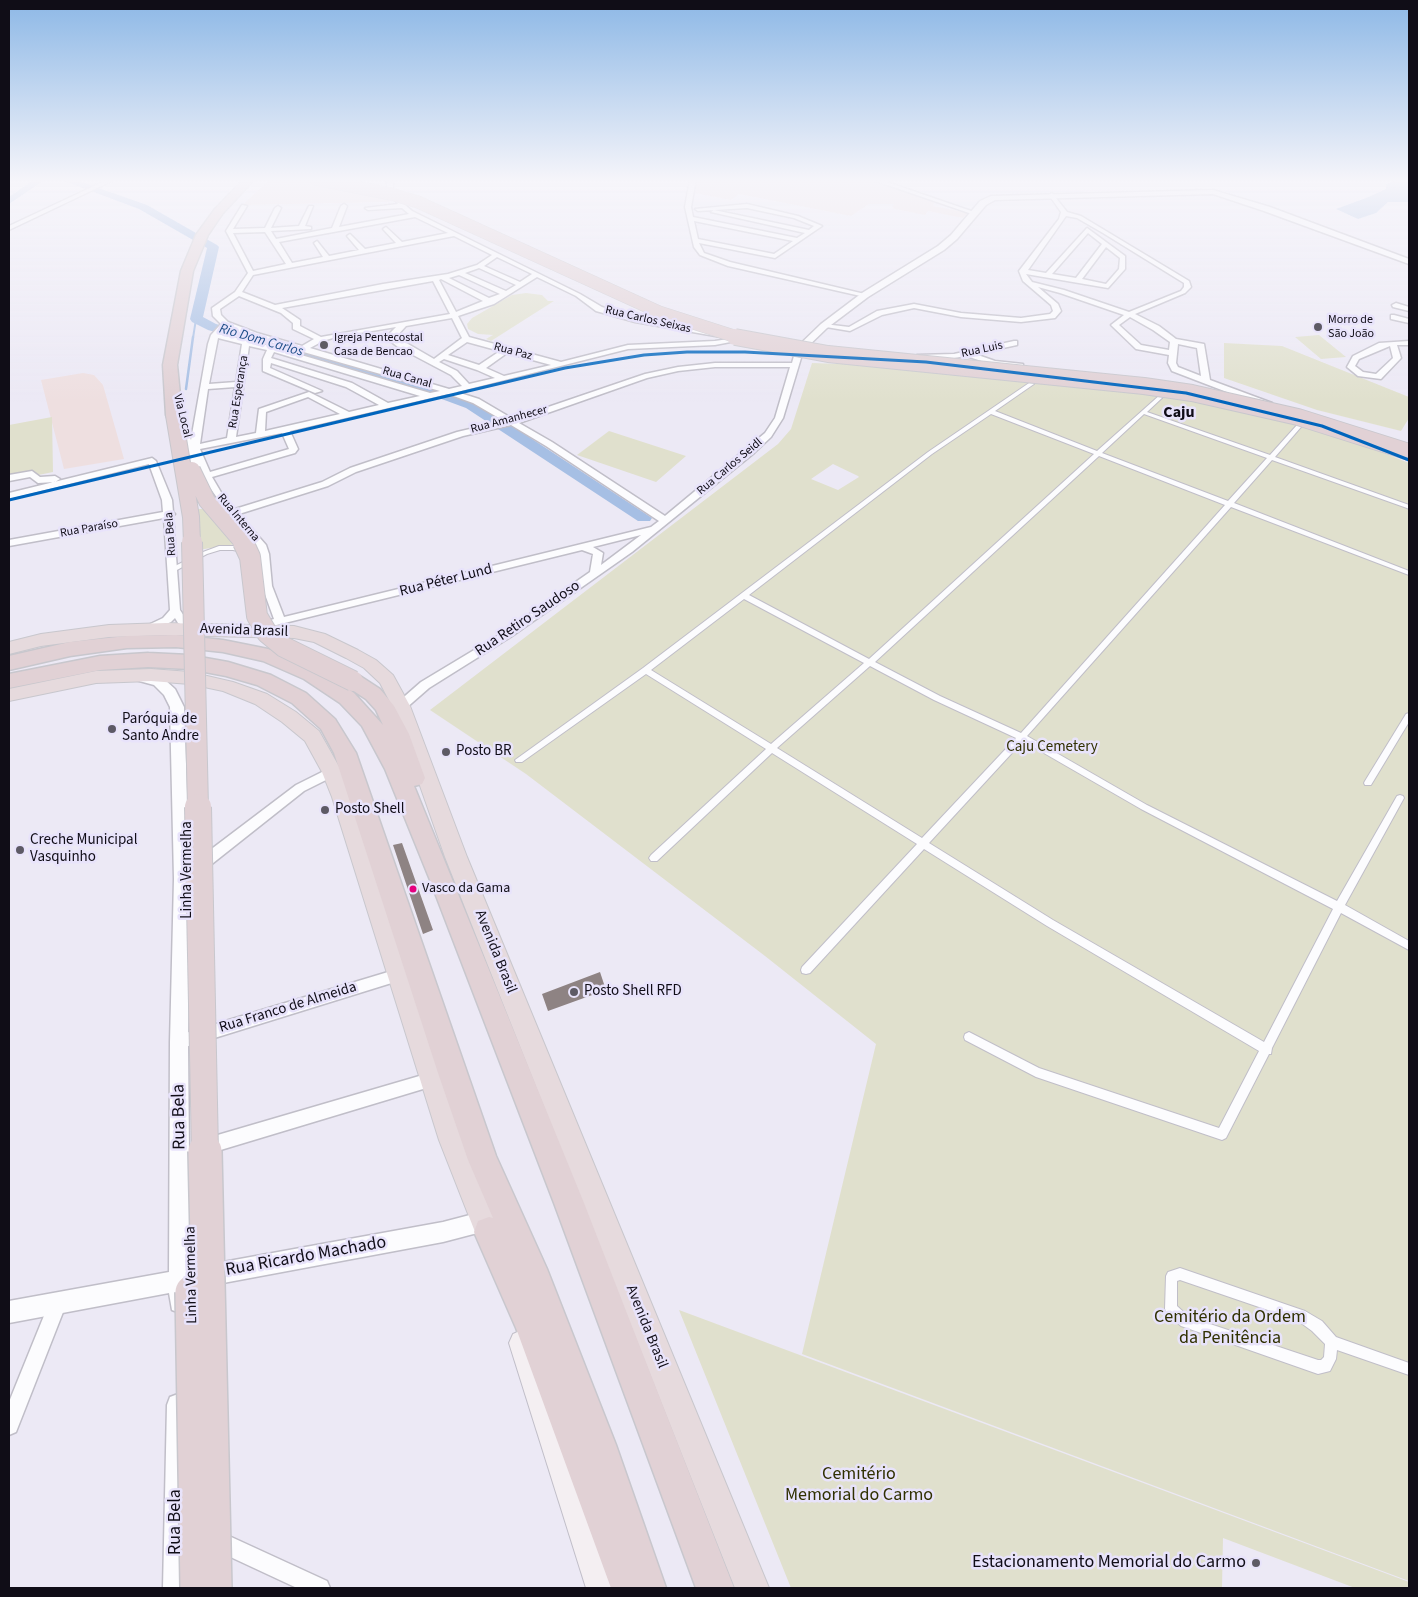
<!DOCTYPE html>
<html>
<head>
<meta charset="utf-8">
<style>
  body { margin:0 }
  #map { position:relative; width:1418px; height:1597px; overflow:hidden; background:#ece9f5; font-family:"Source Sans 3",sans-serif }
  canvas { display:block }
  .frame { position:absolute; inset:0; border:10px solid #100d17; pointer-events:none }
</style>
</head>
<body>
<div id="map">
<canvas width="1418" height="1597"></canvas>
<div class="frame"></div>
</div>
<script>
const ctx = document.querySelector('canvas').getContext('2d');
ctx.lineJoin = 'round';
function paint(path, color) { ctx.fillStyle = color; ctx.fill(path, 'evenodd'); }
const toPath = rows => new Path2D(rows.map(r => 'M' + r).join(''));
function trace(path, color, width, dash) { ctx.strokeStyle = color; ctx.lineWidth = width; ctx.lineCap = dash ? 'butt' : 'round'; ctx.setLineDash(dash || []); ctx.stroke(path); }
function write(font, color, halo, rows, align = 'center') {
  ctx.font = font + ' "Source Sans 3",sans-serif'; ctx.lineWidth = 5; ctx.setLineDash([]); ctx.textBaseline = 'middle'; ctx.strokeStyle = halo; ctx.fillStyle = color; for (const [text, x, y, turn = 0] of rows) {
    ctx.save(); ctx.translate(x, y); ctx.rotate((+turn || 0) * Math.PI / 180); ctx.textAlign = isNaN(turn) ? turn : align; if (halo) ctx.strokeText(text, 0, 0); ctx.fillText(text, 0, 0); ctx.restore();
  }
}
paint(toPath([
  [271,179,307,179,385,189,390,202,242,205],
  [696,179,867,179,931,200,934,203,933,206,968,213,963,218,928,211,925,215,895,209,892,207,894,204,869,204,851,216,739,194,731,200,695,193],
  [83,373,94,375,103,385,124,459,64,469,41,380]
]), '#eedfe0');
paint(toPath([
  [526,293,542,295,548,301,554,301,491,341,486,339,493,335,478,334,468,329,467,324,472,318,512,295],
  [1319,335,1346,357,1321,359,1295,337],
  [1224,343,1282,346,1409,397,1409,418,1401,431,1317,410,1224,378],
  [812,363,901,366,1165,393,1325,430,1409,463,1409,1581,802,1354,876,1044,765,956,526,774,430,710,778,444,791,429],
  [833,464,858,476,859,477,838,490,811,479],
  [52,417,53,472,9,481,9,425],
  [609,431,686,456,656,482,577,455],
  [197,509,204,509,236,544,198,550],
  [679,1310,1409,1582,1409,1588,1355,1588,1223,1538,1222,1588,791,1588]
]), '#e0e0cd');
paint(toPath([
  [1401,179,1409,179,1409,202,1388,202,1376,213,1358,219,1336,209,1366,198,1386,189,1386,184]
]), '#a6bfe4');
trace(toPath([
  [193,338,196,319]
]), '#a6bfe4', 2);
trace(toPath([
  [186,389,193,337]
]), '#a6bfe4', 2.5);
paint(toPath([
  [35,179,46,179,9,204,9,197,35,179],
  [59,179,73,179,147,205,217,245,219,247,203,317,216,324,430,385,476,402,652,518,650,521,638,521,466,408,420,391,208,330,192,322,190,319,207,248,139,209,59,179]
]), '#a6bfe4');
paint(toPath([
  [402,843,433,930,423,934,393,845],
  [600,972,606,990,548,1011,542,994]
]), '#8e8383');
const pedestrian = toPath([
  [1032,381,1034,382,1034,384,995,411,1097,451,1161,394,1164,396,1163,397,1147,412,1270,455,1297,425,1299,424,1301,425,1301,427,1275,457,1409,505,1409,509,1407,508,1272,460,1234,503,1409,571,1409,575,1231,507,1027,736,1147,805,1337,901,1397,796,1400,795,1403,796,1404,798,1345,905,1409,941,1409,950,1341,913,1272,1048,1271,1054,1269,1054,1226,1138,1222,1140,1036,1077,965,1040,964,1037,965,1034,969,1032,1039,1068,1219,1128,1259,1051,1047,926,924,849,810,973,806,974,802,973,801,970,802,967,917,844,772,753,657,861,651,861,649,858,651,855,766,749,646,674,522,762,516,762,515,760,643,668,928,452,1032,381],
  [991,414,1094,454,869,659,749,595,932,454,991,414],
  [1144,414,1267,458,1228,501,1102,453,1144,414],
  [1099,456,1225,505,1021,733,940,696,875,662,1099,456],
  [744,599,864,663,771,744,651,670,744,599],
  [870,666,934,700,1016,738,922,838,777,748,870,666],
  [1023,741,1141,809,1333,909,1264,1042,1053,920,929,843,1023,741],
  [219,546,233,546,249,550,250,551,247,553,233,550,220,550,207,554,175,571,173,571,169,569,203,552,219,546],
  [1409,713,1409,722,1371,785,1365,785,1364,783,1365,781,1406,714,1409,713],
  [1180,1268,1305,1311,1322,1321,1336,1337,1409,1363,1409,1375,1337,1350,1336,1359,1330,1371,1318,1374,1181,1326,1167,1313,1165,1309,1166,1276,1168,1272,1180,1268],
  [1180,1280,1297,1320,1312,1331,1325,1344,1324,1357,1321,1360,1318,1360,1189,1317,1177,1306,1177,1281,1180,1280]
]);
const minor = toPath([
  [109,179,116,179,9,230,9,226,109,179],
  [387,179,393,179,393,190,397,198,412,211,580,294,602,307,636,318,725,335,721,337,635,322,596,311,576,296,537,277,494,304,458,316,469,337,561,362,628,345,715,341,742,337,746,339,715,345,628,349,457,392,479,399,513,419,645,374,678,367,715,363,792,363,794,356,801,358,783,418,771,437,754,453,632,552,512,636,429,688,405,709,401,710,397,709,395,706,397,703,421,682,504,632,590,572,593,554,582,550,256,630,252,629,252,625,274,619,262,586,259,554,256,546,229,515,204,479,200,482,195,479,177,422,184,420,191,440,208,344,211,335,221,324,213,316,212,308,235,292,248,273,226,231,242,205,247,206,233,229,265,228,275,208,278,206,281,208,271,228,299,226,309,206,313,206,305,226,311,227,311,229,271,231,276,239,332,228,341,206,344,204,347,206,339,227,409,214,402,208,368,210,365,208,398,204,387,190,387,179],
  [415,217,448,233,402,242,386,227,383,229,396,243,365,249,350,234,347,236,359,250,329,256,317,241,314,243,323,257,292,263,279,242,415,217],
  [265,232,286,264,253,271,233,233,265,232],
  [454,236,492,255,477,265,448,274,383,284,275,305,242,292,253,275,454,236],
  [497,257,532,274,520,282,484,266,497,257],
  [479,268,516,285,506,291,465,273,479,268],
  [459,275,500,294,489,298,449,278,459,275],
  [441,279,483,301,456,312,439,280,441,279],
  [433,281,450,314,321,337,300,326,300,320,282,308,433,281],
  [239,296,281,313,293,323,293,329,314,339,302,346,257,333,228,322,221,315,220,309,239,296],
  [452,318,462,338,434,359,396,337,406,326,452,318],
  [226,327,251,337,440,391,430,393,274,347,220,334,226,327],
  [396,327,389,334,389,340,398,347,451,375,462,386,449,389,310,348,323,341,336,337,396,327],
  [218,338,242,344,236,382,209,384,218,338],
  [467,342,500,351,479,365,448,355,467,342],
  [249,346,267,350,263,359,263,371,315,393,322,391,270,368,271,363,346,387,379,405,349,412,309,392,259,409,256,433,236,437,249,346],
  [274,352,420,396,388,403,352,383,271,358,274,352],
  [507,353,551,365,504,376,486,368,507,353],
  [444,359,477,370,495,378,469,384,457,371,439,362,444,359],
  [715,367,790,367,775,418,765,433,665,516,552,442,519,423,647,378,678,371,715,367],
  [235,387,227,438,200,444,208,389,235,387],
  [448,394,473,403,504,421,457,432,350,468,322,482,235,509,222,494,212,477,295,453,298,449,290,431,448,394],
  [308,397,340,414,265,431,266,412,308,397],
  [511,425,546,446,659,521,651,527,284,617,272,586,269,554,266,545,239,514,328,486,356,472,463,436,511,425],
  [282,433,289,449,210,472,200,449,282,433],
  [641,535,601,565,603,553,593,547,641,535],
  [690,179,696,179,691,207,693,217,797,238,805,233,711,212,714,210,809,230,814,226,794,218,747,208,698,211,695,209,747,204,798,216,822,226,775,258,699,243,704,253,730,262,869,295,865,297,728,266,700,255,694,247,685,207,690,179],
  [694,221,793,241,774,254,698,239,694,221],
  [870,179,878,179,977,213,972,214,870,179],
  [1052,193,1067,212,1081,216,1189,281,1191,287,1185,293,1135,314,1159,326,1176,339,1204,344,1210,380,1272,403,1272,407,1266,407,1172,371,1168,363,1169,355,1136,349,1111,325,1124,315,1060,293,1038,287,1058,304,1061,311,1055,318,1021,322,961,317,914,308,882,315,850,331,820,326,824,324,849,327,877,311,914,304,961,313,1021,318,1050,314,1053,311,1051,305,1023,281,1019,271,1059,219,1061,212,1049,195,1052,193],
  [1066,216,1077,218,1103,233,1184,283,1184,287,1181,291,1129,312,1064,290,1032,282,1026,274,1108,288,1125,269,1125,256,1087,228,1046,273,1028,270,1066,216],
  [1088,233,1102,244,1076,278,1052,274,1088,233],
  [1106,247,1120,258,1119,269,1106,284,1082,279,1106,247],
  [1130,317,1153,330,1170,342,1169,350,1141,345,1119,325,1130,317],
  [1178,344,1197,348,1201,376,1178,367,1176,363,1178,344],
  [1396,303,1409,307,1409,311,1393,307,1392,305,1396,303],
  [1394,315,1409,319,1409,323,1391,319,1391,315,1394,315],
  [1014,341,1017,341,1017,345,975,354,995,361,1023,364,1023,368,994,365,966,356,954,358,917,359,913,357,917,355,954,354,1014,341],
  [1409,341,1409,345,1397,345,1401,358,1381,379,1358,376,1347,367,1353,356,1379,343,1409,341],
  [1390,346,1393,358,1376,374,1363,372,1355,366,1359,359,1390,346],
  [152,458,156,461,172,500,173,512,175,514,173,516,180,610,186,619,203,627,203,631,195,631,178,623,175,618,171,622,151,630,143,630,142,628,163,618,170,610,164,518,9,546,9,540,163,512,162,500,149,464,9,499,9,493,152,458],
  [32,471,40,477,55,476,60,479,55,482,38,483,30,477,9,481,9,475,32,471],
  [332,767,336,769,338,772,336,775,304,791,203,871,198,872,193,871,191,867,193,863,296,785,332,767],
  [398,969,403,971,405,975,403,979,398,981,179,1049,174,1047,171,1042,174,1037,179,1035,398,969],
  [433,1072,438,1074,441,1079,438,1084,433,1086,204,1155,198,1153,196,1147,198,1141,204,1139,433,1072],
  [58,1293,64,1296,67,1302,16,1432,9,1435,9,1402,52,1296,58,1293],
  [216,1530,327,1581,330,1588,297,1588,209,1547,206,1540,209,1533,216,1530]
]);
const tertiary = toPath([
  [1213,190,1270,207,1409,259,1409,264,1264,211,1213,194,995,200,986,205,957,239,944,250,868,297,827,328,802,352,794,350,821,324,862,293,938,246,951,235,980,201,991,196,1213,190],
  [137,671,164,679,175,689,184,707,190,879,188,1042,190,1268,443,1222,485,1211,492,1214,495,1221,492,1228,485,1231,443,1242,191,1289,191,1302,188,1310,180,1313,172,1310,169,1293,9,1323,9,1301,169,1272,170,1042,174,879,170,707,164,695,154,685,132,679,130,676,137,671],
  [178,1394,186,1397,189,1405,189,1588,163,1588,167,1405,170,1397,178,1394]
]);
const secondary = toPath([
  [522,1330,531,1334,535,1343,616,1588,586,1588,509,1343,513,1334,522,1330]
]);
const trunk = toPath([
  [166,623,294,626,325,634,358,650,376,660,393,675,410,706,467,857,769,1588,735,1588,445,857,392,706,380,683,364,668,346,658,314,642,294,638,166,635,109,637,41,646,9,654,9,642,41,634,109,625,166,623],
  [151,669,190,672,233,682,267,694,296,712,319,731,342,772,352,797,465,1140,503,1232,499,1242,489,1246,479,1242,439,1140,332,797,322,772,305,741,282,722,255,704,223,691,190,684,151,681,96,683,9,701,9,689,96,671,151,669]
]);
const motorway = toPath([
  [244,179,255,179,223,213,208,235,193,271,177,365,182,415,189,435,186,438,176,438,166,415,163,365,181,271,196,235,215,209,244,179],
  [176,635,223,640,268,649,318,669,354,693,383,725,376,710,366,699,346,686,343,681,346,676,353,674,360,676,380,689,394,706,409,734,425,778,422,784,414,786,584,1203,734,1588,696,1588,554,1203,430,880,385,769,362,726,340,703,304,679,263,661,223,652,176,647,127,648,70,656,9,670,9,656,70,642,127,636,176,635],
  [148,653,189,655,228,662,271,675,306,693,335,719,356,753,496,1156,547,1269,616,1445,666,1588,611,1588,516,1328,474,1232,478,1221,489,1217,493,1218,468,1160,438,1073,334,753,321,729,292,703,257,685,226,676,189,669,148,667,100,670,9,688,9,674,100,656,148,653]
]);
trace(pedestrian, '#c0bec8', 2);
trace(minor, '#c0bec8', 3);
trace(tertiary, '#c0bec8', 3);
trace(secondary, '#c0bec8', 2);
trace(trunk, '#c8c7cd', 2);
trace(motorway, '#c8c7cd', 3);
paint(pedestrian, '#fcfcfe');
paint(minor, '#fcfcfe');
paint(tertiary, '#fcfcfe');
paint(secondary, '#f4eff2');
paint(trunk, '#e6dadd');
paint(motorway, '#e1d1d5');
const motorwayBridgeFar4 = toPath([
  [315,179,391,194,418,202,659,312,740,338]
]);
const motorwayBridgeFar3 = toPath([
  [735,337,828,354,1144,386,1192,393,1298,417,1409,452],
  [174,415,191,517,192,543],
  [192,470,207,501,243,543]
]);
const motorwayBridgeFar2 = toPath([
  [192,542,198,808],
  [243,542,250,557,257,616,267,633,284,647,353,681]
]);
const motorwayBridgeFar1 = toPath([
  [198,807,205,1152]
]);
const motorwayBridge = toPath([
  [205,1151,215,1588],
  [192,1292,197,1588]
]);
trace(motorwayBridgeFar4, '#c8c7cd', 13, []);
trace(motorwayBridgeFar3, '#c8c7cd', 18, []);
trace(motorwayBridgeFar2, '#c8c7cd', 22, []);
trace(motorwayBridgeFar1, '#c8c7cd', 28, []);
trace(motorwayBridge, '#c8c7cd', 36, []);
trace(motorwayBridgeFar4, '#e1d1d5', 12);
trace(motorwayBridgeFar3, '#e1d1d5', 16);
trace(motorwayBridgeFar2, '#e1d1d5', 20);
trace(motorwayBridgeFar1, '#e1d1d5', 26);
trace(motorwayBridge, '#e1d1d5', 33);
trace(toPath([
  [9,500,565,368,644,355,687,352,745,352,926,362,1186,393,1322,426,1409,460]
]), '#0065bd', 3);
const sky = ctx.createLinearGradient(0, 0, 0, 402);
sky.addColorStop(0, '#8db8e6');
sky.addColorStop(0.45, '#f6f5fa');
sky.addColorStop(1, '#f6f5fa00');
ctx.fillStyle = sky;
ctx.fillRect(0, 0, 1418, 402);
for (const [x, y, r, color] of [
  [1318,327,5,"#5d5a65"],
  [324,345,5,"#5d5a65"],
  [112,729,5,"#5d5a65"],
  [446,752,5,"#5d5a65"],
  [325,810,5,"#5d5a65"],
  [20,850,5,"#5d5a65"],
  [413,889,4.5,"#e5007d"],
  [574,992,5,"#5d5a65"],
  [1256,1563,5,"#5d5a65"]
]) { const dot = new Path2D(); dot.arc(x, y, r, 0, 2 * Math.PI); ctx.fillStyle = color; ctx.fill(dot); trace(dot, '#e8e3fb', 2); }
write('12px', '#100d17', '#e8e3fb', [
  ["Rua Carlos Seixas",648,320,13],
  ["Rua Luis",982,350,-12],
  ["Rua Paz",513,352,15],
  ["Rua Canal",407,378,16],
  ["Rua Esperança",239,392,-81],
  ["Via Local",182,416,76],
  ["Rua Amanhecer",509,420,-15],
  ["Rua Carlos Seidl",730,467,-40],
  ["Rua Interna",238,518,50],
  ["Rua Paraíso",89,529,-10],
  ["Rua Bela",171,534,-94]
]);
write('12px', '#100d17', '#e8e3fb', [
  ["Morro de",1328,320],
  ["São João",1328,334],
  ["Igreja Pentecostal",334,338],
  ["Casa de Bencao",334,352]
], 'left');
write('italic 14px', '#20508a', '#e8e3fb', [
  ["Rio Dom Carlos",261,341,16]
]);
write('14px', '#100d17', '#e8e3fb', [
  ["Vasco da Gama",422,889]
], 'left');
write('15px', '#100d17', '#e8e3fb', [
  ["Rua Péter Lund",446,581,-14],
  ["Rua Retiro Saudoso",528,619,-34],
  ["Avenida Brasil",244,631,2],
  ["Linha Vermelha",188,870,-90],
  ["Avenida Brasil",495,952,68],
  ["Rua Franco de Almeida",288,1008,-17],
  ["Linha Vermelha",192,1275,-91],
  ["Avenida Brasil",646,1327,68]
]);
write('15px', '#100d17', '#e8e3fb', [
  ["Paróquia de",122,720],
  ["Santo Andre",122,737],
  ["Posto BR",456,752],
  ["Posto Shell",335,810],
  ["Creche Municipal",30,841],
  ["Vasquinho",30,858],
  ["Posto Shell RFD",584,992]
], 'left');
write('15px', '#303000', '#e8e3fb', [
  ["Caju Cemetery",1052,748]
]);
write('bold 16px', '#100d17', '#e8e3fb', [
  ["Caju",1179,413]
]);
write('18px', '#100d17', '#e8e3fb', [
  ["Rua Bela",180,1117,-91],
  ["Rua Ricardo Machado",306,1257,-10],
  ["Rua Bela",176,1522,-90]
]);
write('18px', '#303000', '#e8e3fb', [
  ["Cemitério da Ordem",1230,1318],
  ["da Penitência",1230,1339],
  ["Cemitério",859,1475],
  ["Memorial do Carmo",859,1496]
]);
write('18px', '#100d17', '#e8e3fb', [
  ["Estacionamento Memorial do Carmo",1246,1563]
], 'right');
</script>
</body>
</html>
